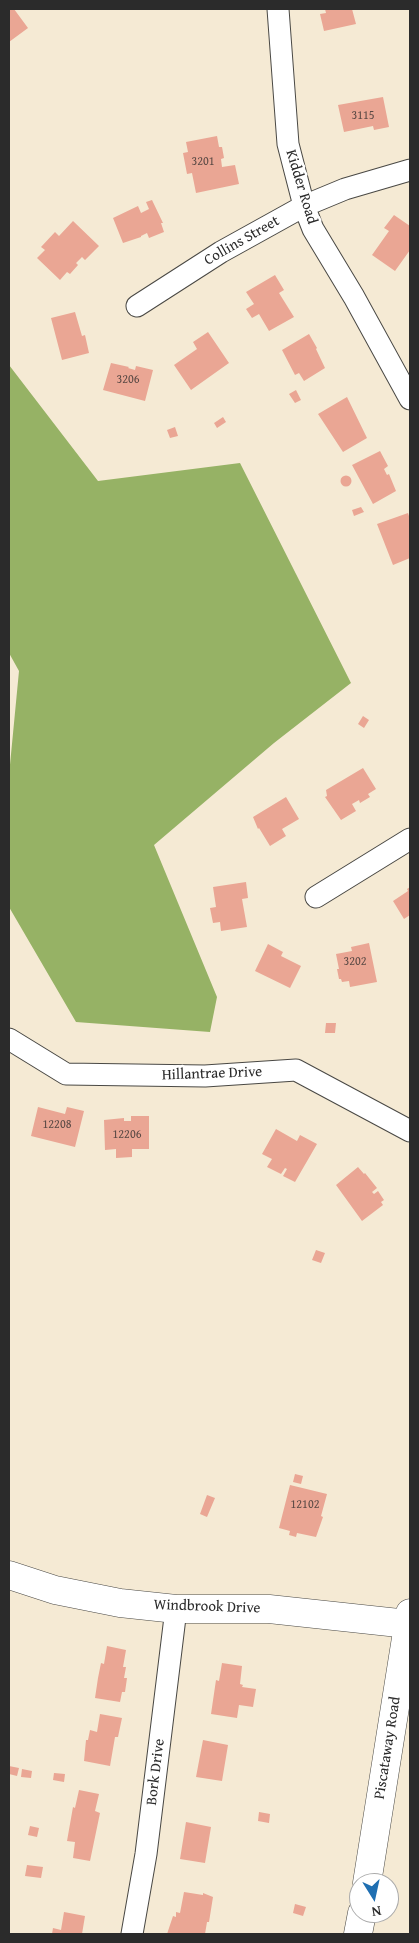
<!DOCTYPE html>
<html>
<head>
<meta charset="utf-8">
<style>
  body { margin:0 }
  #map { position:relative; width:419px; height:1943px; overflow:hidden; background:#f5ead4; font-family:"Gentium Book Plus",serif }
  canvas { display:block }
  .frame { position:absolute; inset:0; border:10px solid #2b2b2b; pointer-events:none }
  .north { position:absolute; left:349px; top:1873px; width:50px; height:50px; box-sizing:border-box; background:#fff; border:1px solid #aaa; border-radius:50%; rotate:170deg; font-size:14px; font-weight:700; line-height:20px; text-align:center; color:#2b2b2b }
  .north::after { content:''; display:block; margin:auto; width:18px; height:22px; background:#1f6fb2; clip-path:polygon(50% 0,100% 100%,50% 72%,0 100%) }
</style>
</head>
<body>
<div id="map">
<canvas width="419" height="1943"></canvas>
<div class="frame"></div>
<div class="north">N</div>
</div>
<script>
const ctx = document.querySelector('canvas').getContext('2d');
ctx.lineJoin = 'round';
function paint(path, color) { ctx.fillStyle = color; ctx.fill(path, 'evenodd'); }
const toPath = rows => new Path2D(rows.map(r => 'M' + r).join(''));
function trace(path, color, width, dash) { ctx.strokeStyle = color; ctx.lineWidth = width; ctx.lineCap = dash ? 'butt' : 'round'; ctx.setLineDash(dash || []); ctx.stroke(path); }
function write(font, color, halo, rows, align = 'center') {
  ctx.font = font + ' "Gentium Book Plus",serif'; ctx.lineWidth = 5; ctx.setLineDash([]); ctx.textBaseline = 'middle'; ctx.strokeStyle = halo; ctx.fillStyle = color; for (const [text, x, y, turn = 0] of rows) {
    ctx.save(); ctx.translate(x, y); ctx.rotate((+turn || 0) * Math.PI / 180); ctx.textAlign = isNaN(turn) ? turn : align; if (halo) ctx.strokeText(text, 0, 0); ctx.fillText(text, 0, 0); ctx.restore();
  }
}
paint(toPath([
  [9,365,98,481,240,463,351,683,274,743,154,845,217,997,210,1032,76,1022,9,907,9,775,19,671,9,653]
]), '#96b265');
paint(toPath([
  [9,9,14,9,28,28,9,42],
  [325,9,352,9,356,24,324,31,320,14,326,13],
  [383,97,389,127,374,130,373,126,344,132,338,105],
  [217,136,219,147,222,147,224,158,221,159,222,167,235,165,239,184,196,193,192,173,187,174,183,153,188,152,186,142],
  [152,200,163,223,161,223,164,232,149,238,147,233,141,236,141,237,123,243,113,218,138,206,141,213,149,209,146,202],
  [394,215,410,226,410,250,395,271,372,255,389,231,384,228],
  [73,221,99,246,85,260,82,257,76,263,78,265,70,274,67,272,60,280,37,258,45,250,41,247,55,232,59,236],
  [275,275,284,290,279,293,294,317,269,331,259,314,252,318,246,309,254,304,246,292],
  [75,312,82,336,85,335,89,353,62,360,51,318],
  [208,332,229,363,191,390,174,365,197,349,193,342],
  [309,334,317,348,316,349,325,368,304,381,299,373,295,375,282,350],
  [111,363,129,367,128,368,135,370,136,366,153,370,145,401,103,390],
  [296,390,301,400,295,403,289,394],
  [347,397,367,438,343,452,318,414],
  [223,417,226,422,217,428,214,423],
  [175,427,178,436,170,438,167,430],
  [380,451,388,466,384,469,387,475,389,474,396,491,373,504,352,465],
  '340.5 481a5.5 5.5 0 1 1 11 0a5.5 5.5 0 1 1-11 0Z',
  [361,507,364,512,354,516,352,510],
  [408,513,410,519,410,558,393,565,377,524],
  [363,716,369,720,364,728,358,724],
  [363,768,376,789,368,794,370,797,360,803,359,800,352,804,356,811,341,820,325,797,327,796,326,790],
  [286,797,299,819,282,829,286,836,270,846,259,828,258,829,253,817],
  [246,882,248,898,242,899,247,927,221,931,220,922,213,923,210,908,216,907,213,887],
  [410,887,410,915,404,919,393,901,408,891,407,889],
  [369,943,377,982,350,987,349,981,342,982,341,979,339,979,337,969,339,969,336,954,352,951,351,947],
  [268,944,283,952,281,956,301,966,290,988,255,971],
  [326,1023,336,1023,335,1033,325,1033],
  [38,1107,65,1114,67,1107,84,1111,75,1147,31,1136],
  [131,1116,149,1116,149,1149,132,1149,132,1157,116,1158,116,1149,105,1150,104,1120,124,1118,124,1121,131,1121],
  [276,1129,297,1141,300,1135,317,1144,295,1182,283,1176,287,1169,285,1168,281,1174,267,1167,272,1159,262,1154],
  [358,1167,364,1174,365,1173,377,1188,372,1192,374,1194,378,1191,384,1200,381,1202,383,1205,362,1221,336,1185],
  [316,1250,325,1253,321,1263,312,1260],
  [295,1474,303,1476,301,1484,293,1482],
  [290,1485,327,1494,321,1516,323,1517,316,1537,297,1533,296,1537,289,1535,290,1531,279,1528],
  [207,1495,215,1498,207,1517,200,1514],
  [107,1646,126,1650,123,1667,126,1667,124,1678,127,1678,125,1692,122,1692,120,1702,95,1698,98,1678,101,1663,104,1664],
  [222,1663,242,1666,240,1684,243,1685,242,1687,256,1689,253,1707,239,1705,237,1718,211,1714,216,1680,219,1681],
  [100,1714,122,1718,118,1737,115,1737,110,1766,84,1761,86,1740,88,1740,90,1730,97,1732],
  [203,1740,228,1745,222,1781,196,1777],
  [9,1766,19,1768,17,1776,9,1774],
  [22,1769,32,1771,31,1778,21,1777],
  [54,1773,65,1774,64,1782,53,1780],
  [79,1790,99,1794,95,1811,100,1813,90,1861,73,1858,75,1842,67,1841,73,1807,75,1808],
  [259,1812,270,1814,269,1823,258,1821],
  [186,1822,211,1827,205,1863,180,1859],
  [30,1826,39,1828,37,1837,28,1835],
  [27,1865,43,1867,41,1878,25,1876],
  [184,1892,203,1895,203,1893,213,1897,209,1922,207,1922,205,1934,167,1934,173,1916,176,1917,176,1912,180,1913],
  [295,1904,306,1907,303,1916,293,1913],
  [64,1912,85,1916,82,1934,52,1934,53,1928,61,1930]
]), '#eaa694');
const minor = toPath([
  [278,9,288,144,304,206,313,229,354,297,410,399],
  [137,306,221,252,304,206,345,189,410,170],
  [316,897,410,839],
  [9,1039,66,1074,205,1076,296,1070,410,1131],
  [132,1934,146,1854,176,1609]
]);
const tertiary = toPath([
  [9,1575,55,1590,120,1603,176,1609,269,1609,408,1624]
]);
const primary = toPath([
  [367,1883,410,1613],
  [358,1934,362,1913]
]);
trace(minor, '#494844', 23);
trace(tertiary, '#494844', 29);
trace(primary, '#494844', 29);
trace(minor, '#fff', 21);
trace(tertiary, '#fff', 28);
trace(primary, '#fff', 28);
write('12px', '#5b4a45', null, [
  ["3115",363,116],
  ["3201",203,162],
  ["3206",128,380],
  ["3202",355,962],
  ["12208",57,1125],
  ["12206",127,1135],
  ["12102",305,1505]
]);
write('15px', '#2b2b2b', '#fff', [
  ["Kidder Road",301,187,73],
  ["Collins Street",242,241,-30],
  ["Hillantrae Drive",212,1074,-2],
  ["Windbrook Drive",207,1607,2],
  ["Piscataway Road",388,1748,-81],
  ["Bork Drive",156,1772,-83]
]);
</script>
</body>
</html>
